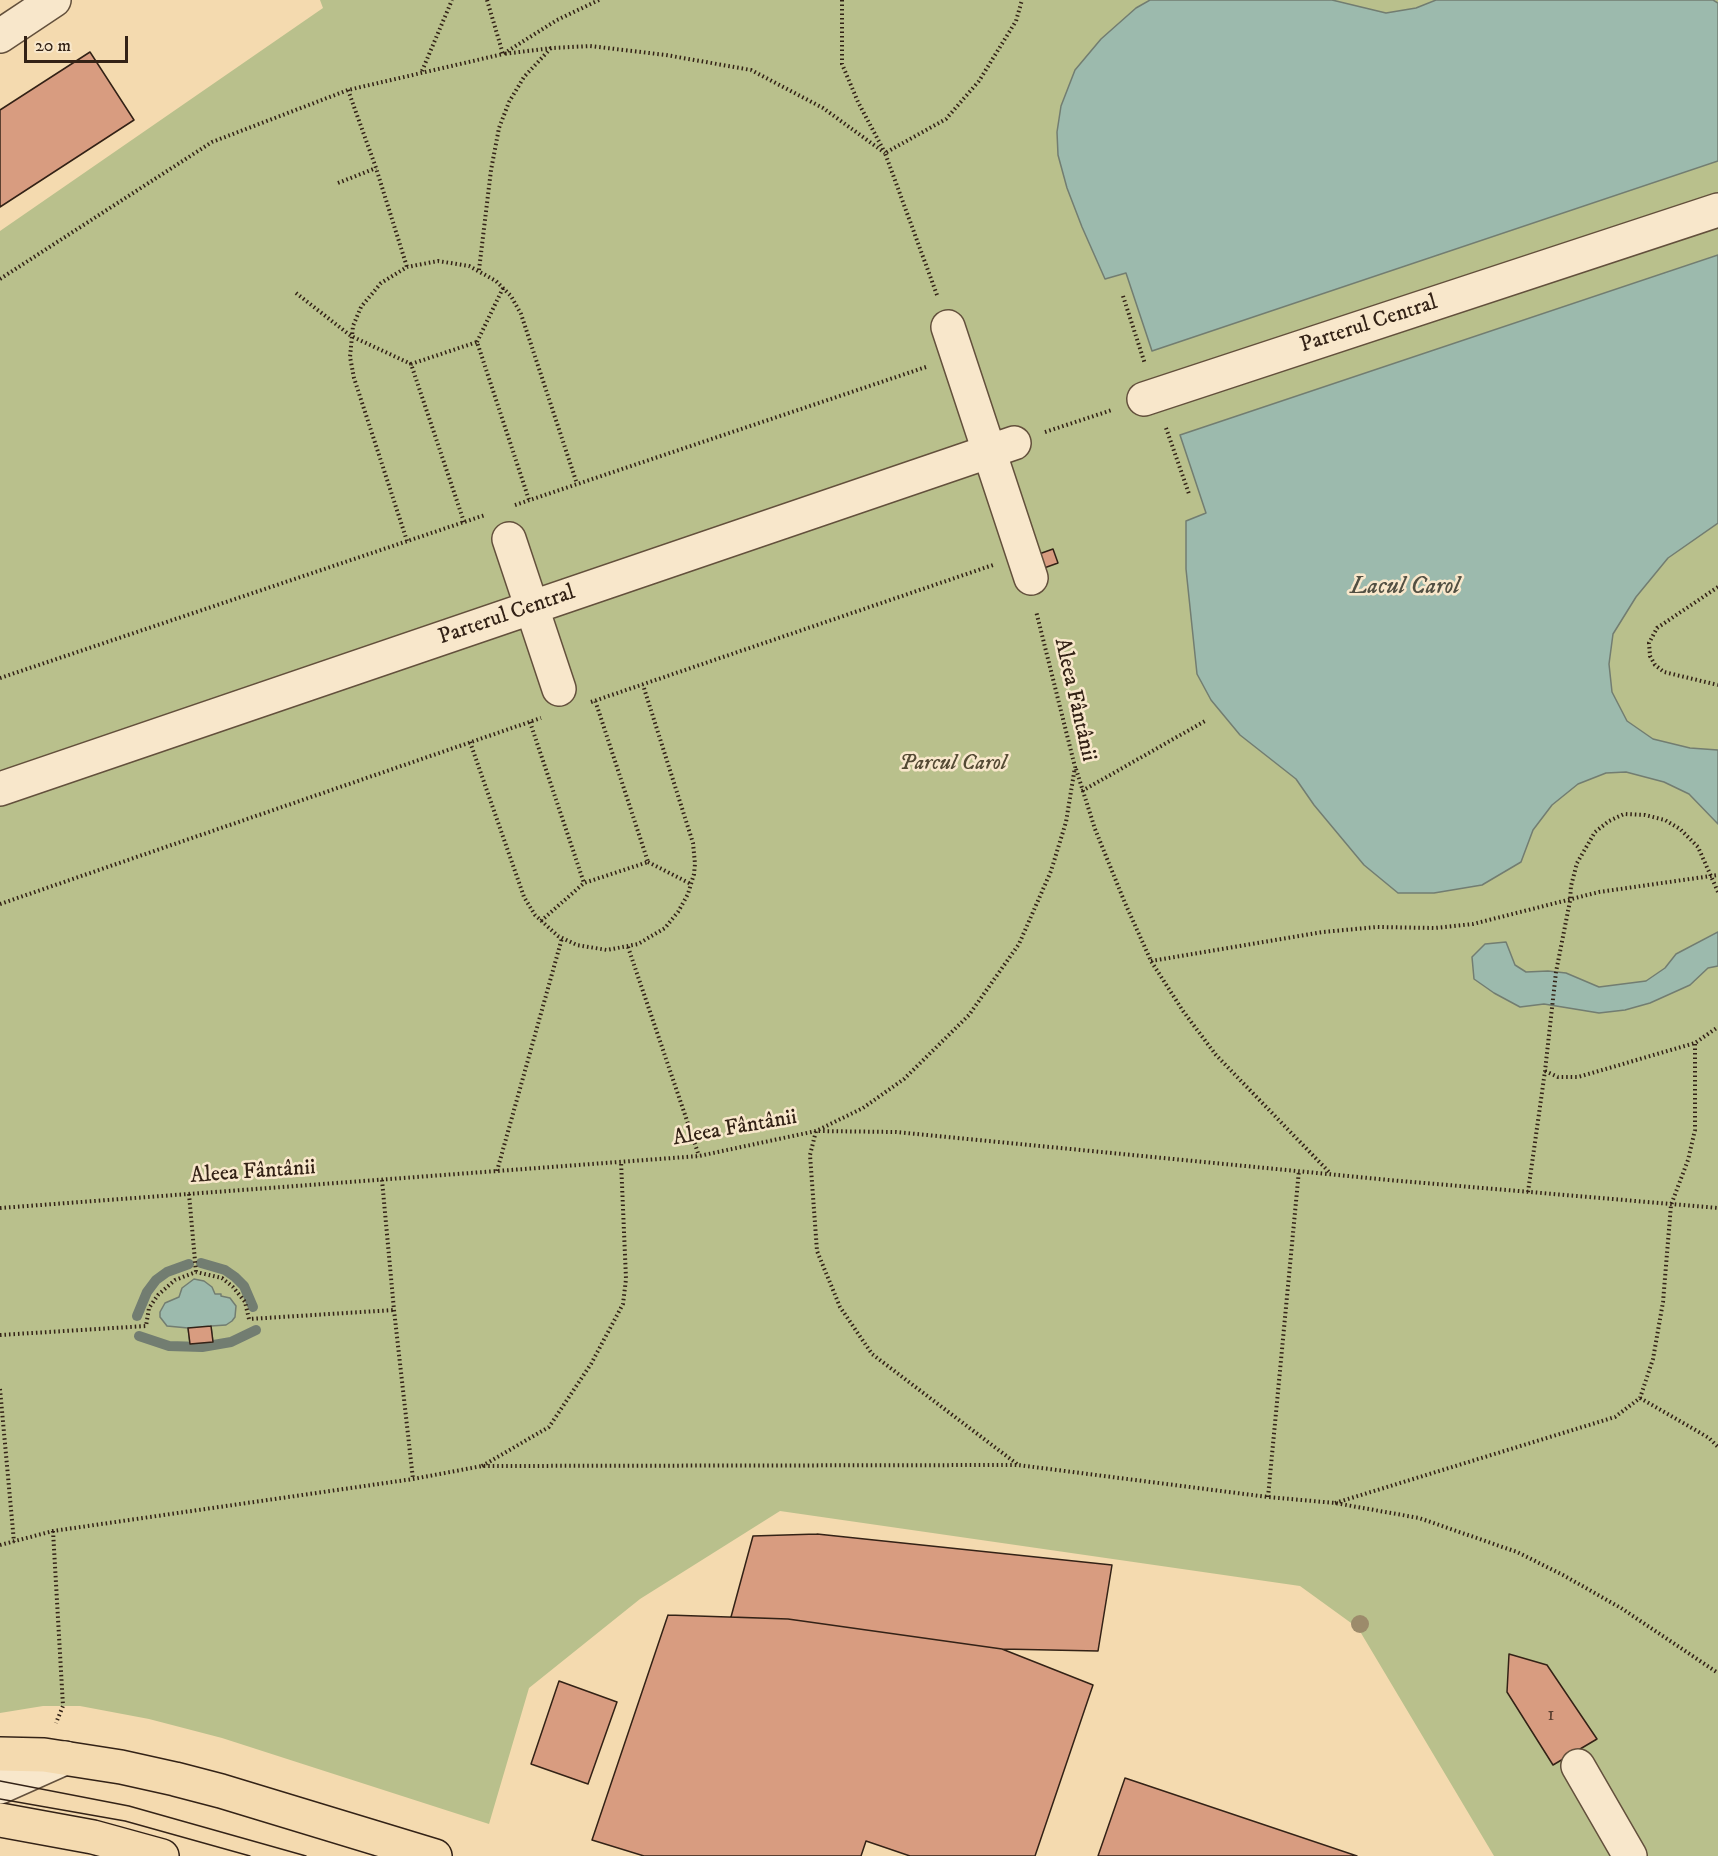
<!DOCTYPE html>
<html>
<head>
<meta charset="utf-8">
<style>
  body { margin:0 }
  #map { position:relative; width:1718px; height:1856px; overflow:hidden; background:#f4daaf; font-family:"IM FELL DW Pica",serif }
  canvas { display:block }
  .scale { position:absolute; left:24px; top:36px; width:104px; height:27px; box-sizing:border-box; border:3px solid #332216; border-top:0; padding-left:8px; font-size:18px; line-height:21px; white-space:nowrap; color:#332216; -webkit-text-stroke:4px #f8e7cb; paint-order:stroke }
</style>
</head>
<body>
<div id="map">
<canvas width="1718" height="1856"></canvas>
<div class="scale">20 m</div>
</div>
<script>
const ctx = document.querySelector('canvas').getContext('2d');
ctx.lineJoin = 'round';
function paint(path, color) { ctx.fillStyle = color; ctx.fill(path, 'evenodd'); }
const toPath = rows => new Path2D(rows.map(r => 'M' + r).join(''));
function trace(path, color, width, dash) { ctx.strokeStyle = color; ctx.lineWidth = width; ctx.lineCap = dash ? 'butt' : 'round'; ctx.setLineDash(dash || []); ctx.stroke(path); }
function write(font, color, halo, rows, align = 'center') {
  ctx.font = font + ' "IM FELL DW Pica",serif'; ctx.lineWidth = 5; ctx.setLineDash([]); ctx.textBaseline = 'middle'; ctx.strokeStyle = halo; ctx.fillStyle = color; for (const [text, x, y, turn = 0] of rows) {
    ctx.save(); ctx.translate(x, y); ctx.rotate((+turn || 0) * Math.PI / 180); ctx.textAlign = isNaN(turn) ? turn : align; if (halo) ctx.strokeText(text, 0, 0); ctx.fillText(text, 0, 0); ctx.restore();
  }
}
paint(toPath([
  [320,0,1718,0,1718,1856,1494,1856,1358,1628,1300,1586,780,1511,640,1599,529,1688,489,1824,222,1738,149,1719,80,1706,43,1706,0,1713,0,231,323,8]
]), '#b9c08c');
const water = toPath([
  [1150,0,1332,0,1386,13,1416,8,1436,0,1713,0,1718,3,1718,161,1152,351,1126,273,1105,279,1082,227,1067,188,1058,155,1057,132,1061,106,1075,70,1101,39,1136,8,1150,0],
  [1718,255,1718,523,1668,558,1636,597,1613,634,1609,664,1612,692,1627,721,1653,739,1690,748,1718,750,1718,824,1689,794,1664,782,1626,772,1606,773,1578,784,1552,805,1533,830,1521,862,1482,885,1434,893,1398,893,1364,865,1314,805,1296,779,1240,735,1211,700,1197,674,1186,569,1186,521,1206,513,1180,435,1718,255],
  [1718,932,1718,966,1708,968,1690,985,1650,1003,1625,1010,1599,1013,1544,1004,1520,1007,1494,993,1474,979,1472,957,1485,944,1506,942,1515,965,1526,972,1548,971,1566,973,1599,987,1646,981,1665,968,1676,954,1718,932],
  [194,1279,204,1281,212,1287,215,1294,221,1294,221,1296,230,1298,236,1306,235,1317,232,1321,226,1325,211,1326,213,1342,190,1344,188,1328,167,1326,160,1317,160,1312,165,1303,179,1297,182,1288,194,1279]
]);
paint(water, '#9cbaad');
trace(water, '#727d71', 1.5);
trace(toPath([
  [201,1263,225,1270,235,1277,244,1286,253,1307],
  [137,1316,147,1292,156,1280,167,1272,189,1264],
  [139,1336,169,1346,202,1347,231,1342,256,1330]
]), '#727d71', 10);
const building = toPath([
  [90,52,134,120,0,207,0,110,90,52],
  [1053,549,1058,563,1044,568,1039,554,1053,549],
  [211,1326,213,1342,190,1344,188,1328,211,1326],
  [817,1534,1112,1565,1098,1651,1002,1649,788,1619,731,1617,753,1536,817,1534],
  [668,1615,788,1619,1002,1649,1093,1685,1035,1856,910,1856,866,1841,861,1856,644,1856,592,1840,668,1615],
  [1509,1654,1547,1665,1597,1739,1553,1765,1507,1692,1509,1654],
  [559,1681,617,1702,588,1784,531,1764,559,1681],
  [1125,1778,1357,1856,1098,1856,1125,1778]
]);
paint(building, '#d89c80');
trace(building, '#332216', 1.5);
const minor = toPath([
  [0,36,54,0],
  [948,327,1031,578],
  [1144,399,1718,210],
  [509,539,559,689],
  [0,789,1014,443],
  [1578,1766,1630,1856],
  [0,1787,65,1758]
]);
const major = toPath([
  [0,1754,44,1755,121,1767,175,1779,221,1791,435,1856],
  [0,1820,93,1837,162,1856]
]);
trace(minor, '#63503c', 36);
trace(major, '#332216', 36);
trace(toPath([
  [487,0,503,54,552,48,590,46,666,55,751,70,823,108,885,153],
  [842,0,842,64,858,102,884,151],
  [422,71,452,0],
  [348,90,376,168,407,267],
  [338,183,376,168],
  [479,270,491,170,499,128,509,102,524,77,551,48],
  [0,279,212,142,348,90,503,54,557,20,599,0],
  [296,293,351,336,411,364],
  [937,295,885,153,946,119,979,81,1016,21,1022,0],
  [1123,296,1145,364],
  [477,342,503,288],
  [1166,428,1189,494],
  [1045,432,1112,410],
  [515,505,926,367],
  [464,522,411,364,477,342,529,500],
  [407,541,354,378,350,357,353,326,361,307,381,283,407,267,438,261,469,266,496,281,511,296,521,314,577,484],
  [1718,587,1657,628,1649,643,1650,656,1655,665,1664,672,1718,685],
  [0,678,485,515],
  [591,702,993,565],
  [530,722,584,883,648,862,595,700],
  [470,742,524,897,535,915,558,936,577,945,607,950,638,944,665,928,678,912,688,894,694,874,695,864,693,843,643,685],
  [1076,769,1095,829,1125,903,1151,961,1183,1011,1216,1055,1330,1173],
  [1082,791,1205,721],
  [648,862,691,884],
  [0,904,541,718],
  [541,921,584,883],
  [628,947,699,1156],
  [1151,961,1323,932,1377,927,1435,928,1473,924,1599,892,1718,875],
  [1545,1071,1558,1077,1578,1077,1695,1043,1718,1027],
  [497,1171,562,938],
  [382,1180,394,1310,413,1479],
  [1528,1192,1545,1071,1556,972,1570,901,1571,886,1577,863,1595,832,1609,821,1624,814,1645,815,1665,820,1680,829,1698,847,1718,892],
  [189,1194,196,1272],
  [0,1208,699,1156,816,1131,863,1108,904,1079,969,1015,1019,944,1051,871,1066,822,1075,767,1036,611],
  [0,1335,146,1326,149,1308,158,1295,175,1280,196,1272,222,1278,233,1287,245,1302,249,1319,394,1310],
  [0,1389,14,1542],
  [1640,1398,1709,1438,1718,1447],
  [1017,1464,872,1354,840,1307,817,1251,810,1155,816,1131,896,1132,1389,1180,1718,1208],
  [482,1466,549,1427,591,1364,623,1304,626,1279,621,1161],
  [1268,1497,1299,1170],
  [1335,1503,1615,1417,1640,1398,1653,1359,1663,1302,1671,1205,1688,1160,1695,1130,1695,1043],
  [53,1531,63,1706,56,1723],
  [0,1545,53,1531,413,1479,482,1466,1018,1465,1268,1497,1335,1503,1419,1518,1517,1552,1563,1575,1621,1608,1718,1673]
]), '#332216', 4, [1.5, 3]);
trace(minor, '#f8e7cb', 33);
trace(major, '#f4daaf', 33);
trace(toPath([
  [0,1781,129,1806,306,1856],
  [0,1799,125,1821,250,1856]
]), '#332216', 1.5);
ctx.fillStyle = '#9c8b6b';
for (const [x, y] of [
  [1360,1624]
]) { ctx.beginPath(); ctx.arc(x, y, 9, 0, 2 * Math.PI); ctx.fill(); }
write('20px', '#5c4030', null, [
  ["1",1551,1716]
]);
write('22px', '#332216', '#f8e7cb', [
  ["Parterul Central",1369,325,-18],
  ["Parterul Central",507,616,-19],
  ["Aleea Fântânii",1074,700,77],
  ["Aleea Fântânii",735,1129,-10],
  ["Aleea Fântânii",253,1173,-4]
]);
write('italic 22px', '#544a34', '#f8e7cb', [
  ["Parcul Carol",953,764]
]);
write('italic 24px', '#525043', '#f8e7cb', [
  ["Lacul Carol",1405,588]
]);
</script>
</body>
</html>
